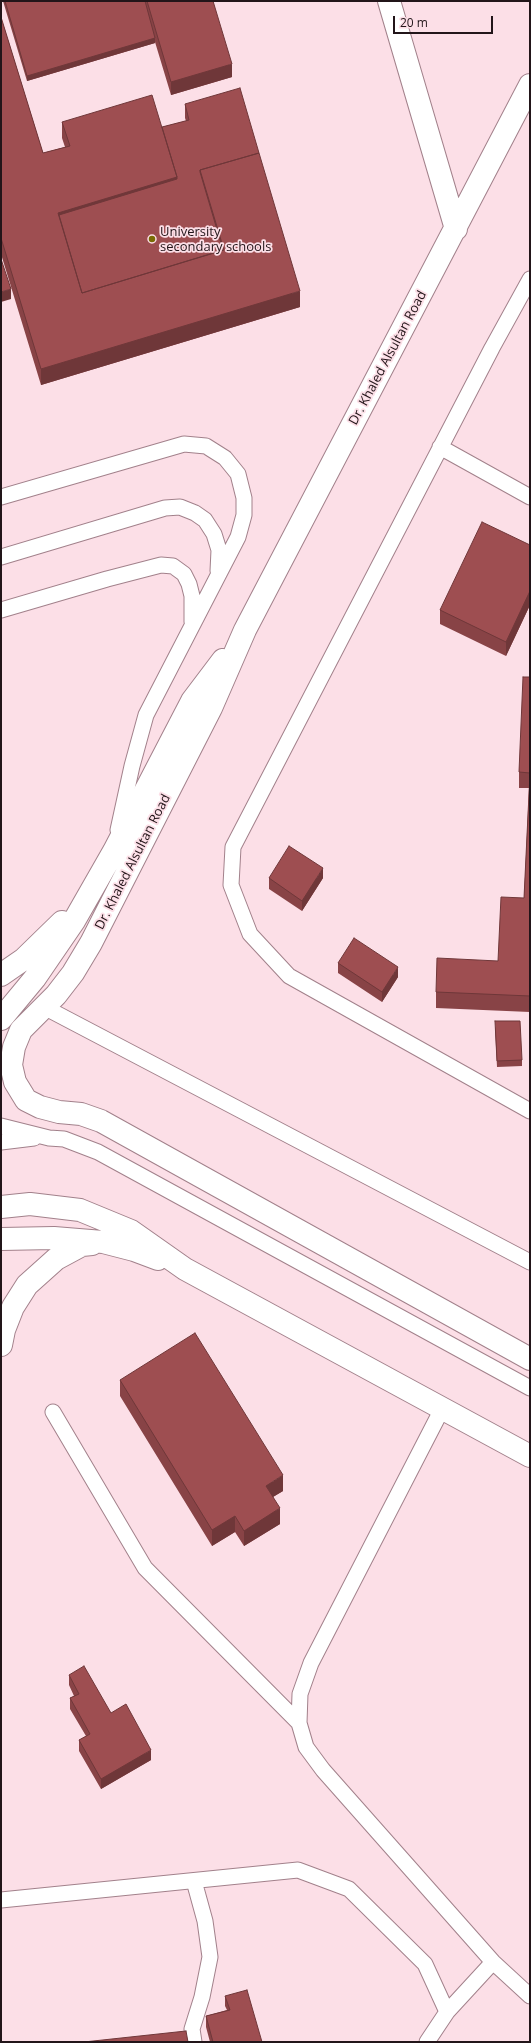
<!DOCTYPE html>
<html>
<head>
<meta charset="utf-8">
<style>
  body { margin:0 }
  #map { position:relative; width:531px; height:2043px; overflow:hidden; background:#fcdfe7; font-family:"Open Sans",sans-serif }
  canvas { display:block }
  .frame { position:absolute; inset:0; border:2px solid #221519; pointer-events:none }
  .scale { position:absolute; left:393px; top:16px; width:100px; height:18px; box-sizing:border-box; border:2px solid #221519; border-top:0; padding-left:5px; font-size:12px; line-height:14px; white-space:nowrap; color:#221519; -webkit-text-stroke:3px #fcdfe7; paint-order:stroke }
</style>
</head>
<body>
<div id="map">
<canvas width="531" height="2043"></canvas>
<div class="frame"></div>
<div class="scale">20 m</div>
</div>
<script>
const ctx = document.querySelector('canvas').getContext('2d');
ctx.lineJoin = 'round';
const toPath = rows => new Path2D(rows.map(r => 'M' + r).join(''));
function trace(path, color, width, dash) { ctx.strokeStyle = color; ctx.lineWidth = width; ctx.lineCap = dash ? 'butt' : 'round'; ctx.setLineDash(dash || []); ctx.stroke(path); }
function paint(path, color) { ctx.fillStyle = color; ctx.fill(path, 'evenodd'); }
function write(font, color, halo, rows, align = 'center') {
  ctx.font = font + ' "Open Sans",sans-serif'; ctx.lineWidth = 3.5; ctx.setLineDash([]); ctx.textBaseline = 'middle'; ctx.strokeStyle = halo; ctx.fillStyle = color; for (const [text, x, y, turn = 0] of rows) {
    ctx.save(); ctx.translate(x, y); ctx.rotate((+turn || 0) * Math.PI / 180); ctx.textAlign = isNaN(turn) ? turn : align; if (halo) ctx.strokeText(text, 0, 0); ctx.fillText(text, 0, 0); ctx.restore();
  }
}
const lane = toPath([
  [530,279,492,348,233,847,231,885,250,934,289,976,530,1111],
  [440,447,530,497],
  [1,497,184,444,206,446,225,458,238,474,244,498,244,515,238,537,146,715,132,766,118,830],
  [1,557,165,508,180,507,195,513,205,520,214,534,219,550,218,571],
  [1,610,107,579,161,565,173,566,184,574,189,584,192,596,192,622],
  [44,1007,530,1262],
  [1,1126,49,1138,64,1139,98,1152,530,1388],
  [1,1142,34,1138],
  [442,1409,311,1663,300,1694,299,1723,306,1747,323,1770,493,1962,530,1996],
  [53,1412,145,1568,299,1723],
  [194,1881,205,1921,210,1957,202,1997,192,2029,194,2042],
  [1,1900,298,1870,349,1889,425,1964,447,2012,493,1962],
  [427,2042,447,2012]
]);
const street = toPath([
  [389,1,456,229],
  [530,85,245,630,211,708,91,943,73,973,56,995,21,1030,14,1047,11,1065,15,1082,26,1100,40,1107,59,1112,81,1114,101,1121,530,1359],
  [1,975,24,959,62,922],
  [1,1019,35,978,74,921,114,851,192,701,223,660],
  [1,1207,30,1204,80,1210,131,1231,185,1269,530,1456],
  [1,1239,54,1238,103,1242,134,1250,158,1259],
  [1,1345,4,1330,13,1307,27,1285,56,1259,82,1245,92,1244]
]);
trace(lane, '#a2818b', 17);
trace(street, '#a2818b', 24);
trace(lane, '#fff', 15);
trace(street, '#fff', 22);
paint(toPath([
  [3,1,213,1,232,77,171,95,155,42,155,43,27,81],
  [1,17,43,153,65,147,62,138,62,122,162,127,186,121,185,118,185,104,300,307,41,385,1,254],
  [530,545,530,605,506,656,440,624,440,610],
  [530,677,530,1012,436,1008,436,992,498,961,524,898,529,788,519,788,519,772],
  [269,878,323,878,302,911,269,889],
  [338,963,398,977,382,1002,338,973],
  [495,1027,522,1060,522,1066,497,1067],
  [120,1380,283,1491,273,1497,280,1524,244,1546,235,1532,212,1546,120,1396],
  [69,1675,111,1713,151,1760,101,1789,79,1751,79,1740,86,1736,70,1709,70,1698,74,1696,69,1685],
  [225,1996,262,2042,210,2042,206,2027,206,2016,227,2010,225,2006]
]), '#884346');
paint(toPath([
  [155,38,155,43,27,81,27,76],
  [232,64,232,77,171,95,171,82],
  [177,177,177,193,62,228,58,213],
  [11,289,11,299,1,302,1,292],
  [300,291,300,307,41,385,41,369],
  [530,591,530,605,506,656,506,642],
  [323,868,323,878,302,911,302,901],
  [398,967,398,977,382,1002,382,992],
  [283,1475,283,1491,266,1501,266,1486],
  [280,1508,280,1524,244,1546,244,1531],
  [235,1516,235,1532,212,1546,212,1530],
  [151,1750,151,1760,101,1789,101,1779]
]), '#6f3739');
const building = toPath([
  [5,1,145,1,155,38,27,76,5,1],
  [147,1,213,1,232,64,171,82,147,1],
  [1,17,43,153,70,146,62,122,152,95,177,177,58,213,82,293,224,250,200,170,259,153,300,291,41,369,1,238,1,17],
  [240,88,259,153,200,170,200,172,223,250,82,293,59,215,177,179,177,177,162,127,189,120,185,104,240,88],
  [1,259,11,289,1,292,1,259],
  [482,522,530,545,530,591,506,642,440,610,482,522],
  [523,677,530,677,530,996,436,992,437,958,498,961,501,897,524,898,530,773,519,772,523,677],
  [289,846,323,868,302,901,269,878,289,846],
  [354,938,398,967,382,992,338,963,354,938],
  [495,1021,520,1021,522,1060,497,1061,495,1021],
  [195,1333,283,1475,266,1486,280,1508,244,1531,235,1516,212,1530,120,1380,195,1333],
  [84,1666,111,1713,126,1704,151,1750,101,1779,79,1740,90,1734,70,1698,79,1694,69,1675,84,1666],
  [247,1990,262,2042,213,2042,206,2016,230,2010,225,1996,247,1990],
  [186,2031,188,2042,84,2042,186,2031]
]);
paint(building, '#9e4e51');
trace(building, '#6f3739', 1);
for (const [x, y, r, color] of [
  [152,239,4,"#796b04"]
]) { const dot = new Path2D(); dot.arc(x, y, r, 0, 2 * Math.PI); ctx.fillStyle = color; ctx.fill(dot); trace(dot, '#fcdfe7', 1.5); }
write('13px', '#221519', '#fcdfe7', [
  ["University",160,232],
  ["secondary schools",160,247]
], 'left');
write('13px', '#221519', '#fcdfe7', [
  ["Dr. Khaled Alsultan Road",388,358,-62],
  ["Dr. Khaled Alsultan Road",133,862,-63]
]);
</script>
</body>
</html>
